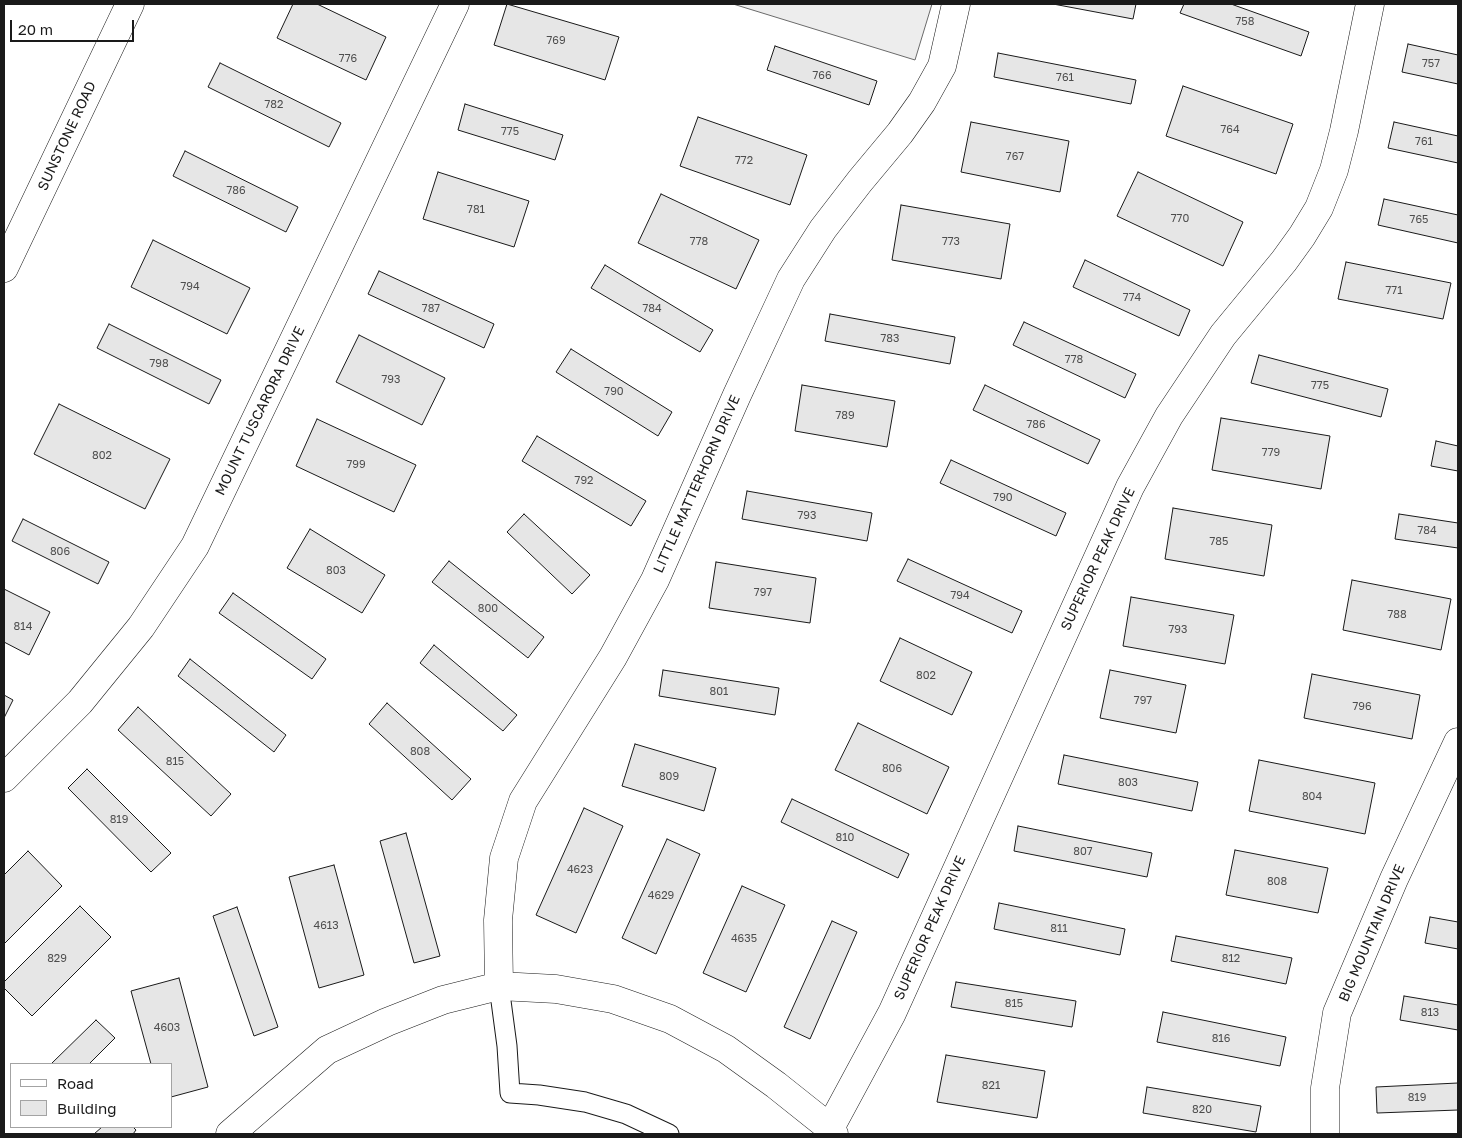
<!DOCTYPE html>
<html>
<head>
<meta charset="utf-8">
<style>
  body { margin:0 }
  #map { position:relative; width:1462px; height:1138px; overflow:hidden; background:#fff; font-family:"Golos Text",sans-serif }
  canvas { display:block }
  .frame { position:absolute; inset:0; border:5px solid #1a1a1a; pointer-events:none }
  .legend { position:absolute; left:10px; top:1063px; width:162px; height:65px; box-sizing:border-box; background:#fff; border:1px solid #a3a3a3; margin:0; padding:6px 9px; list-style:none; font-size:15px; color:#1a1a1a }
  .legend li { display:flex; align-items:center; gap:10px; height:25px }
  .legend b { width:25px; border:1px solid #a3a3a3 }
  .scale { position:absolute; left:10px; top:20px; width:124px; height:22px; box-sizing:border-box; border:2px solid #1a1a1a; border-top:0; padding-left:6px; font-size:15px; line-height:18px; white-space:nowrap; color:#1a1a1a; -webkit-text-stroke:4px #fff; paint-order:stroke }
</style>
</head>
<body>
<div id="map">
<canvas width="1462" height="1138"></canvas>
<div class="frame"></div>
<ul class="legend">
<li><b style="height:6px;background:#fff"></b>Road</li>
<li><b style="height:14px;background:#e6e6e6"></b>Building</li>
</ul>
<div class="scale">20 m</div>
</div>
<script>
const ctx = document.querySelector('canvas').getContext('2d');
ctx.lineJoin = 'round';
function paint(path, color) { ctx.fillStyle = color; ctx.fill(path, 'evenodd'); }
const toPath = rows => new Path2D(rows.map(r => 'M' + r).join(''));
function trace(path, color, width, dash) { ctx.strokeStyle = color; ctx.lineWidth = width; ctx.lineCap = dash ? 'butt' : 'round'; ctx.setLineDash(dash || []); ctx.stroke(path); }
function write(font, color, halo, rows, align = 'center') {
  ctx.font = font + ' "Golos Text",sans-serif'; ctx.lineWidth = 4; ctx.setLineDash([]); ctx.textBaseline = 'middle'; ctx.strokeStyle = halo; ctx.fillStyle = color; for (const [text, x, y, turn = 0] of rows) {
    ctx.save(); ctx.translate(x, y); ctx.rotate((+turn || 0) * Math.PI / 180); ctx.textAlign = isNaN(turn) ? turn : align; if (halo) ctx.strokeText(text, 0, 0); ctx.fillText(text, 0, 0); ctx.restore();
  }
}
const built = toPath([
  [733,4,932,4,915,60,733,4]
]);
paint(built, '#ededed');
trace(built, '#6a6a6a', 1);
const building = toPath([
  [293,4,317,4,386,37,366,80,277,38,293,4],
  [507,4,619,37,605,80,494,45,507,4],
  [1053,4,1136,4,1133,19,1053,4],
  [1184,4,1231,4,1309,32,1301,56,1180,13,1184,4],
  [1408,44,1458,55,1458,84,1402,72,1408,44],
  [775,46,877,81,869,105,767,70,775,46],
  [998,53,1136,80,1131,104,994,77,998,53],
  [220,63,341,123,329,147,208,87,220,63],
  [1183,86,1293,124,1276,174,1166,136,1183,86],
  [465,104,563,135,555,160,458,130,465,104],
  [698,117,807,155,790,205,680,166,698,117],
  [971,122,1069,141,1060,192,961,172,971,122],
  [1394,122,1458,136,1458,163,1388,148,1394,122],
  [185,151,298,207,286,232,173,176,185,151],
  [438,172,529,201,514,247,423,219,438,172],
  [1138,172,1243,222,1223,266,1117,216,1138,172],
  [661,194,759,240,736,289,638,243,661,194],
  [1384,199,1458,215,1458,243,1378,225,1384,199],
  [901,205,1010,224,1001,279,892,260,901,205],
  [153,240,250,288,227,334,131,287,153,240],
  [1085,260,1190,310,1179,336,1073,287,1085,260],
  [1346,262,1451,283,1443,319,1338,299,1346,262],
  [605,265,713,330,700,352,591,288,605,265],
  [379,271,494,324,484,348,368,294,379,271],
  [830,314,955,337,950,364,825,341,830,314],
  [1024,322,1136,374,1125,398,1013,345,1024,322],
  [109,324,221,380,209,404,97,348,109,324],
  [359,335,445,378,422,425,336,382,359,335],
  [571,349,672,412,658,436,556,372,571,349],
  [1259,355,1388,389,1381,417,1251,383,1259,355],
  [802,385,895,401,887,447,795,431,802,385],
  [985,385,1100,440,1088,464,973,410,985,385],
  [59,404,170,459,145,509,34,454,59,404],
  [1221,418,1330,436,1321,489,1212,470,1221,418],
  [317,419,416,465,394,512,296,466,317,419],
  [537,436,646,501,631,526,522,461,537,436],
  [1436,441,1458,446,1458,471,1431,466,1436,441],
  [951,460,1066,513,1056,536,940,483,951,460],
  [747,491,872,513,867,541,742,519,747,491],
  [1173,508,1272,525,1264,576,1165,559,1173,508],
  [524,514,590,575,572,594,507,532,524,514],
  [1399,514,1458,523,1458,548,1395,539,1399,514],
  [23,519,109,562,98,584,12,541,23,519],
  [310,529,385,575,362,613,287,568,310,529],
  [908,559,1022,611,1012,633,897,581,908,559],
  [449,561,544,637,528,658,432,582,449,561],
  [716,562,816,578,810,623,709,608,716,562],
  [1352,580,1451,599,1441,650,1343,630,1352,580],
  [4,589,50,612,29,655,4,642,4,589],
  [233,593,326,659,312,679,219,613,233,593],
  [1131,597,1234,615,1225,664,1123,646,1131,597],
  [900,638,972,672,952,715,880,681,900,638],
  [434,645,517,715,503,731,420,663,434,645],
  [190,659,286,735,274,752,178,676,190,659],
  [663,670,779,688,775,715,659,696,663,670],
  [1110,670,1186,685,1176,733,1100,718,1110,670],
  [1312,674,1420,695,1412,739,1304,718,1312,674],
  [4,695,13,700,4,718,4,695],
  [387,703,471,779,452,800,369,724,387,703],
  [138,707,231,794,211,816,118,730,138,707],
  [858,723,949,767,927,814,835,770,858,723],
  [635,744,716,768,704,811,622,786,635,744],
  [1064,755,1198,782,1192,811,1058,784,1064,755],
  [1259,760,1375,783,1365,834,1249,811,1259,760],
  [87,769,171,853,151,872,68,788,87,769],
  [792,799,909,854,898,878,781,822,792,799],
  [584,808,623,826,576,933,536,915,584,808],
  [1018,826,1152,853,1147,877,1014,851,1018,826],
  [406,833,440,956,414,963,380,841,406,833],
  [667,839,700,854,656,954,622,938,667,839],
  [1235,850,1328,868,1318,913,1226,895,1235,850],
  [28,851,62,886,4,944,4,875,28,851],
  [334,865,364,975,319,988,289,877,334,865],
  [742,886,785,905,746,992,703,973,742,886],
  [999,903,1125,929,1120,955,994,929,999,903],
  [80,906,111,937,32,1016,4,988,4,982,80,906],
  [237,907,278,1027,254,1036,213,916,237,907],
  [1430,917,1458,922,1458,949,1425,943,1430,917],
  [832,921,857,932,810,1039,784,1027,832,921],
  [1176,936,1292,958,1286,984,1171,961,1176,936],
  [179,978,208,1087,171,1097,171,1064,151,1064,131,991,179,978],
  [956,982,1076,1001,1072,1027,951,1007,956,982],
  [1404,996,1458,1005,1458,1030,1400,1020,1404,996],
  [1163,1012,1286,1037,1280,1066,1157,1042,1163,1012],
  [96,1020,115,1038,89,1064,51,1064,96,1020],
  [946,1055,1045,1071,1037,1118,937,1102,946,1055],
  [1458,1083,1458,1110,1377,1113,1376,1087,1458,1083],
  [1147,1087,1261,1106,1256,1132,1143,1113,1147,1087],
  [102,1127,133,1127,136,1130,133,1134,94,1134,102,1127]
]);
paint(building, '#e6e6e6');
trace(building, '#1a1a1a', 1);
const lane = toPath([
  [499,986,507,1046,510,1093,539,1095,585,1102,626,1114,669,1134]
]);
const street = toPath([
  [4,778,80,702,141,627,195,546,455,4],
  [499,986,498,920,504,858,523,801,613,657,655,580,737,395,791,279,823,229,860,181,900,133,922,102,942,66,956,4],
  [830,1128,892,1013,1130,487,1169,416,1223,335,1284,261,1302,236,1319,208,1334,170,1344,131,1370,4],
  [230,1134,327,1050,387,1022,443,1000,499,986,556,989,613,999,670,1019,726,1049,776,1085,830,1128,834,1134],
  [1325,1134,1325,1088,1337,1013,1394,879,1458,742]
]);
const secondary = toPath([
  [4,268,130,4]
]);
trace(lane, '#1a1a1a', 21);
trace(street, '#1a1a1a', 29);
trace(secondary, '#1a1a1a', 29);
trace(lane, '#fff', 19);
trace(street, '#fff', 28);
trace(secondary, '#fff', 28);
write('11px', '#4d4d4d', null, [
  ["758",1245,22],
  ["769",556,41],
  ["776",348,59],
  ["757",1431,64],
  ["766",822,76],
  ["761",1065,78],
  ["782",274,105],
  ["764",1230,130],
  ["775",510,132],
  ["761",1424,142],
  ["767",1015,157],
  ["772",744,161],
  ["786",236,191],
  ["781",476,210],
  ["770",1180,219],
  ["765",1419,220],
  ["778",699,242],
  ["773",951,242],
  ["794",190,287],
  ["771",1394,291],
  ["774",1132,298],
  ["787",431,309],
  ["784",652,309],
  ["783",890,339],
  ["778",1074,360],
  ["798",159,364],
  ["793",391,380],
  ["775",1320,386],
  ["790",614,392],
  ["789",845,416],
  ["786",1036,425],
  ["779",1271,453],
  ["802",102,456],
  ["799",356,465],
  ["792",584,481],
  ["790",1003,498],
  ["793",807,516],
  ["784",1427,531],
  ["785",1219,542],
  ["806",60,552],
  ["803",336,571],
  ["797",763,593],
  ["794",960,596],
  ["800",488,609],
  ["788",1397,615],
  ["814",23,627],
  ["793",1178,630],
  ["802",926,676],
  ["801",719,692],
  ["797",1143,701],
  ["796",1362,707],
  ["808",420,752],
  ["815",175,762],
  ["806",892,769],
  ["809",669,777],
  ["803",1128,783],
  ["804",1312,797],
  ["819",119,820],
  ["810",845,838],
  ["807",1083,852],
  ["4623",580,870],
  ["808",1277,882],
  ["4629",661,896],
  ["4613",326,926],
  ["811",1059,929],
  ["4635",744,939],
  ["829",57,959],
  ["812",1231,959],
  ["815",1014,1004],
  ["813",1430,1013],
  ["4603",167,1028],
  ["816",1221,1039],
  ["821",991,1086],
  ["819",1417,1098],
  ["820",1202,1110]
]);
write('14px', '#1a1a1a', '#fff', [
  ["SUNSTONE ROAD",67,136,-65],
  ["MOUNT TUSCARORA DRIVE",260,411,-64],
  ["LITTLE MATTERHORN DRIVE",697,484,-66],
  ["SUPERIOR PEAK DRIVE",1098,559,-65],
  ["SUPERIOR PEAK DRIVE",930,928,-66],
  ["BIG MOUNTAIN DRIVE",1372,933,-67]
]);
</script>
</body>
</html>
